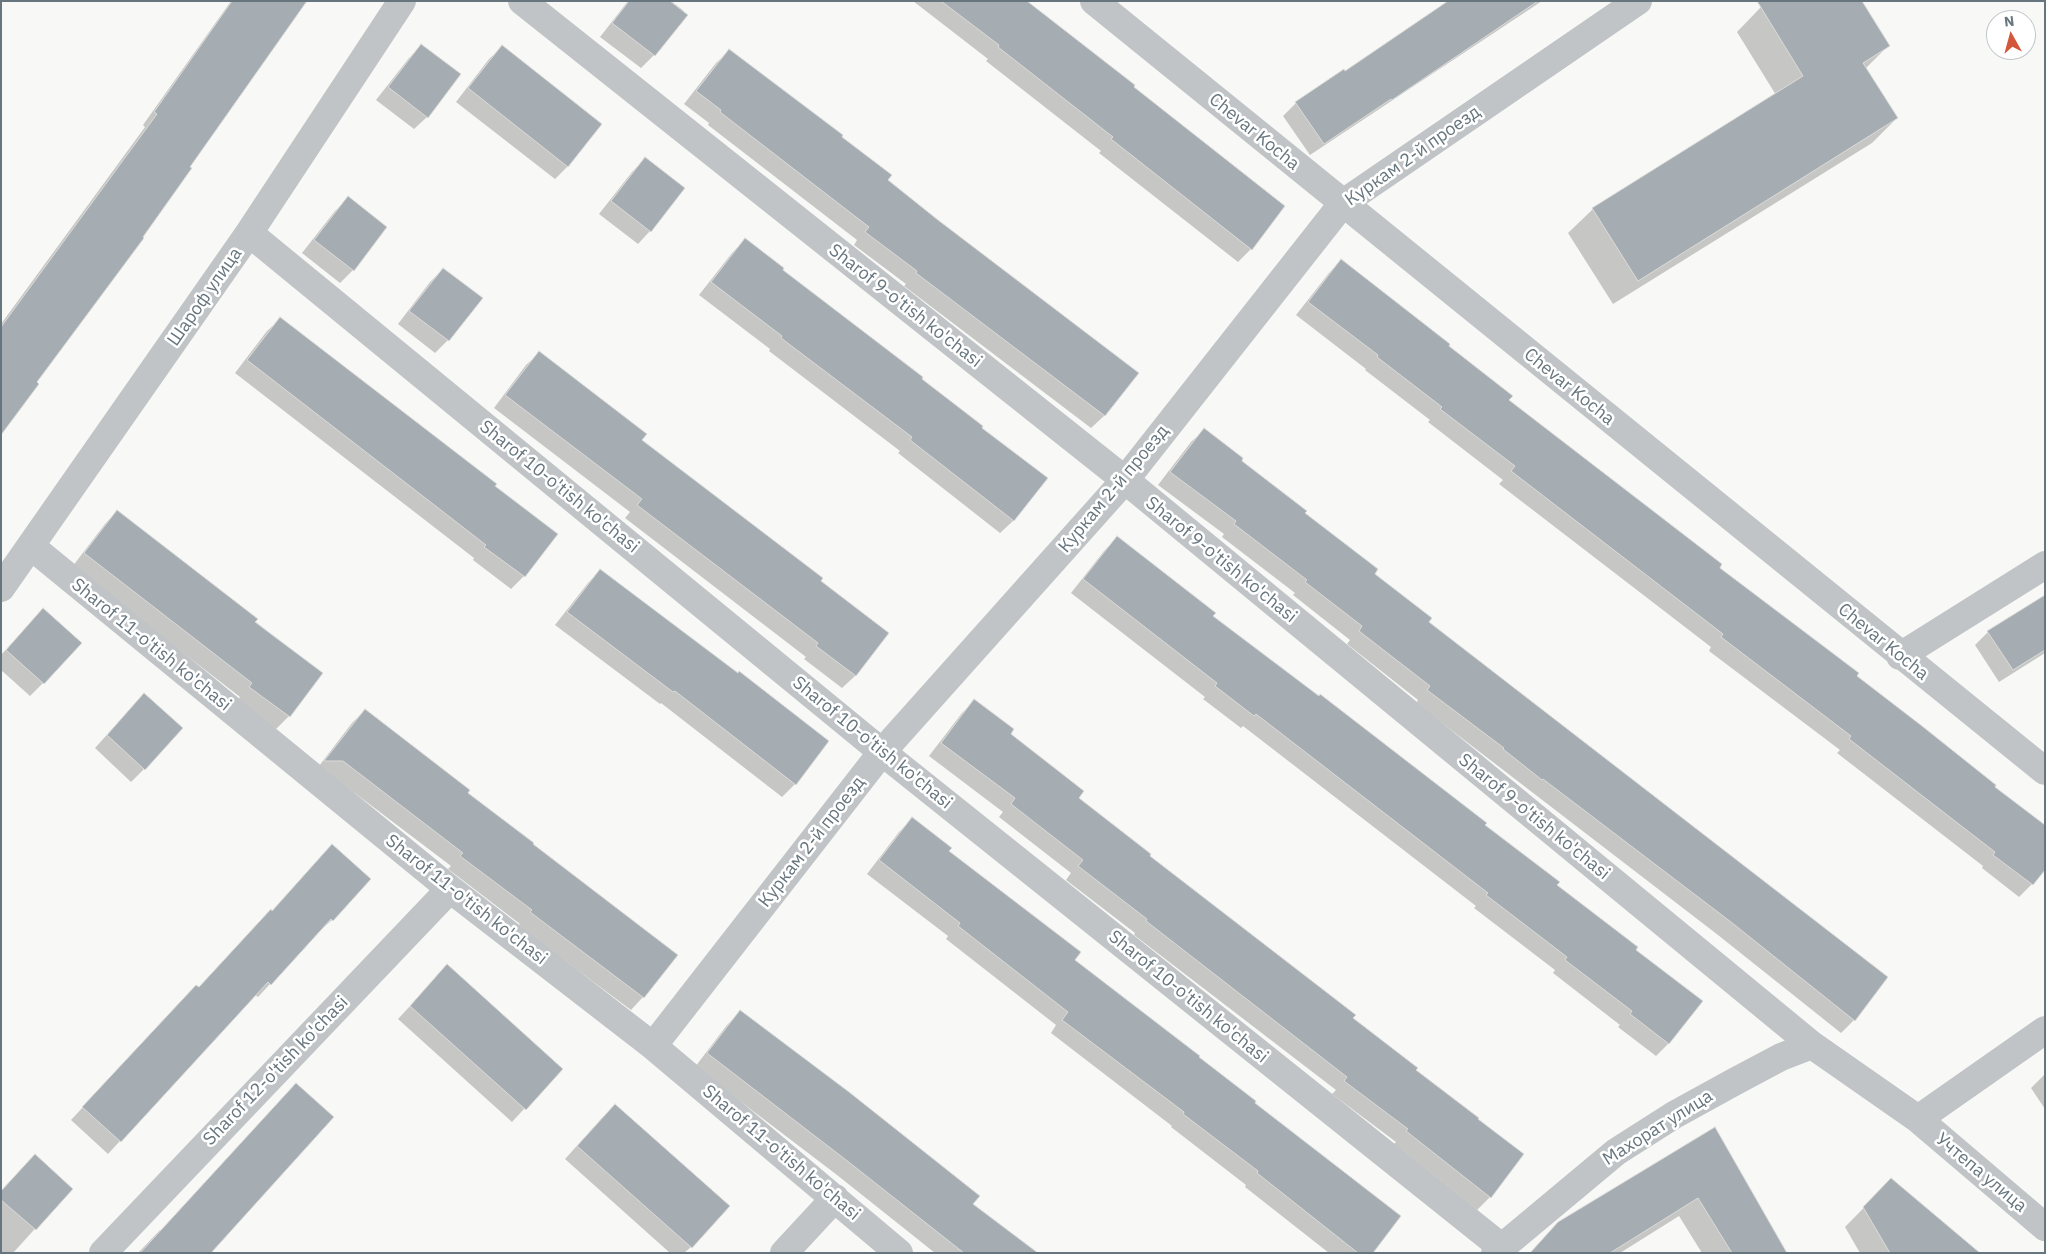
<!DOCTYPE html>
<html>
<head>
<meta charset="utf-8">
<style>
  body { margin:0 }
  #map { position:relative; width:2046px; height:1254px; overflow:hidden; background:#f8f8f6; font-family:"IBM Plex Sans",sans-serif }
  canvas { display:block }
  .frame { position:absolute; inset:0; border:2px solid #66757e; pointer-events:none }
  .north { position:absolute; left:1986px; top:10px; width:50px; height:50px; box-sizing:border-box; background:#fff; border:1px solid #c2c8cb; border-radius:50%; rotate:353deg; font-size:14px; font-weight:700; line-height:20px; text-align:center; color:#66757e }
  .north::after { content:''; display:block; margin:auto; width:18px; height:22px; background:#d3583b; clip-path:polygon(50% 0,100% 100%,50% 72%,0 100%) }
</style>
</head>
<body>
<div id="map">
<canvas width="2046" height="1254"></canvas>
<div class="frame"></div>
<div class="north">N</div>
</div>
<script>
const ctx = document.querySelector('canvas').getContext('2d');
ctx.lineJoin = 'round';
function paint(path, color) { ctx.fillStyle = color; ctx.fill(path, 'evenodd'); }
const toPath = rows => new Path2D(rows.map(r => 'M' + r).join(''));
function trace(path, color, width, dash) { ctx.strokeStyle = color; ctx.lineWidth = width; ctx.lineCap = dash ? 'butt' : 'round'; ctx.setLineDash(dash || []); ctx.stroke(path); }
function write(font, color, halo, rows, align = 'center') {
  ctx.font = font + ' "IBM Plex Sans",sans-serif'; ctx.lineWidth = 5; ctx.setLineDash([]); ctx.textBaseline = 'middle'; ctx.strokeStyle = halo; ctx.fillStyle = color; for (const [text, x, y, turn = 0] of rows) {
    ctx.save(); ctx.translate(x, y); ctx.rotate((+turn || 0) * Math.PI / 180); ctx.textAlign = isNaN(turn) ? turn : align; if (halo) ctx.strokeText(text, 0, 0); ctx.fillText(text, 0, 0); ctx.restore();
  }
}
paint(toPath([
  [231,1,306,1,35,382,1,434,1,324,145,127,143,125],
  [628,1,671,1,684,11,654,55,641,68,600,37],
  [913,1,1025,1,1132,87,1251,249,1238,262,1099,153,1101,151,986,61,988,59],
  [1450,1,1542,1,1310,155,1283,116,1296,103,1345,73],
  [1761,7,1888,46,1866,68,1897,118,1872,143,1613,304,1568,233,1593,209,1776,95,1737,32],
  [421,46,427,117,414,129,376,100,409,58],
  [502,47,568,166,555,179,456,102,489,59],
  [729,51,937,221,1137,373,1104,416,1091,428,904,286,906,284,854,245,857,240,708,125,709,123,684,104,716,63],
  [645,159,650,231,638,244,599,214,632,172],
  [348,198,353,270,340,283,302,253,335,211],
  [745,240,980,428,1046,478,1013,521,1000,533,898,453,900,451,769,351,770,349,699,295,732,253],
  [1341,260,1447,346,1507,400,1993,787,2032,884,2019,897,1982,868,1983,866,1837,753,1840,750,1709,651,1711,647,1499,484,1503,480,1428,422,1430,420,1365,370,1366,369,1296,315,1329,273],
  [443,269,481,298,448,340,435,353,398,324,430,282],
  [280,319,556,534,524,576,511,589,473,560,474,558,235,373,267,331],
  [539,353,640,440,887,633,855,676,842,688,804,659,806,657,625,518,630,512,494,408,526,365],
  [1204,430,1304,513,1427,622,1887,978,1854,1020,1841,1033,1718,935,1416,703,1418,700,1347,644,1350,640,1293,595,1295,593,1222,537,1224,534,1158,485,1191,442],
  [117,511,321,674,289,716,276,729,238,700,240,697,72,567,105,524],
  [1117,538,1212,616,1483,826,1634,950,1701,1001,1668,1044,1656,1056,1618,1027,1620,1025,1553,973,1555,970,1474,908,1476,906,1243,726,1241,728,1203,699,1205,697,1071,593,1104,551],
  [600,570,827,741,795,784,782,797,661,703,660,704,555,625,588,583],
  [2045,596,2045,653,1999,682,1975,645,1988,632],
  [31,622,43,683,30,696,1,670,1,655],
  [974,701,1077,798,1414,1071,1522,1155,1490,1197,1477,1210,1394,1144,1396,1142,1332,1094,1336,1090,1134,935,1135,933,1066,880,1071,873,999,817,1003,812,929,756,962,713],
  [132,707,144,769,131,782,95,748],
  [365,710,467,793,643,997,631,1010,518,926,520,924,448,869,451,866,319,766,352,723],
  [912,819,1073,960,1253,1103,1371,1253,1329,1253,1245,1187,1246,1185,1171,1127,1172,1126,1051,1033,1056,1025,946,939,948,936,867,874,899,832],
  [319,859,332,920,318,932,258,997,255,995,108,1154,71,1120,183,999,198,989,272,912],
  [435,979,561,1069,512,1122,398,1019],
  [740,1012,972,1204,1035,1253,935,1253,837,1175,695,1067,727,1025],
  [2044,1075,2045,1075,2045,1109,2031,1088],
  [296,1084,206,1253,138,1253,160,1230,161,1231],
  [602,1118,691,1247,684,1253,670,1253,565,1159],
  [1715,1128,1786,1253,1702,1253,1679,1216,1620,1253,1530,1253,1562,1220],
  [1891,1180,1978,1253,1860,1253,1845,1227],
  [71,1189,13,1253,1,1253,1,1192]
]), '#0003');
const building = toPath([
  [232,1,307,1,190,167,192,168,143,237,144,238,37,382,39,384,1,435,1,327,157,114,154,112,232,1],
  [629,1,670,1,688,15,655,56,612,23,629,1],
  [941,1,1027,1,1135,85,1134,87,1285,206,1252,250,1111,139,1113,137,998,47,999,45,941,1],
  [1448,1,1538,1,1392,100,1391,99,1324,144,1295,102,1344,69,1345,71,1448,1],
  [1757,1,1862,1,1890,46,1863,63,1898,118,1638,281,1592,208,1803,76,1757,1],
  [421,44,461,74,428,118,388,87,421,44],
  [502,45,602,124,568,167,468,88,502,45],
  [729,49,843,135,842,137,892,175,888,180,938,220,1139,373,1105,416,916,273,917,271,865,232,869,227,720,112,721,110,696,91,729,49],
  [645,157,685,188,651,232,611,201,645,157],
  [348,196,387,227,354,271,314,240,348,196],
  [745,238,784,268,783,270,923,377,922,379,983,426,982,428,1048,478,1014,521,910,440,912,437,781,338,782,336,711,282,745,238],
  [1341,259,1450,344,1449,346,1513,396,1509,400,1722,564,1720,568,1859,673,1857,676,1922,726,1996,785,1995,787,2045,825,2045,870,2033,885,1993,855,1995,852,1849,739,1851,736,1721,637,1723,634,1511,471,1515,466,1440,409,1442,407,1377,357,1378,355,1308,302,1341,259],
  [443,268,483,298,449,341,409,311,443,268],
  [280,317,497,484,495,486,558,534,525,577,484,547,486,545,247,360,280,317],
  [539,351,647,434,642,440,823,578,821,581,889,633,856,676,816,646,818,643,637,505,642,499,505,395,539,351],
  [1204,428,1243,458,1242,461,1307,511,1305,513,1378,569,1375,574,1432,618,1429,622,1888,977,1855,1021,1731,922,1543,779,1542,780,1503,749,1504,748,1427,690,1430,686,1359,631,1362,626,1305,582,1307,580,1234,524,1236,521,1170,472,1204,428],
  [117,510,258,619,255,622,323,673,290,717,249,687,252,683,84,553,117,510],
  [1117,536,1216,613,1213,616,1319,696,1320,694,1487,823,1485,825,1560,882,1557,885,1638,947,1636,950,1703,1001,1669,1044,1630,1014,1632,1011,1565,960,1567,957,1486,895,1488,893,1256,714,1254,716,1215,686,1217,683,1083,579,1117,536],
  [600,569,738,673,739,671,829,741,796,785,675,691,673,692,567,612,600,569],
  [2045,595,2045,650,2013,670,1987,631,2045,595],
  [43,608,82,643,44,684,6,650,43,608],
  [144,693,183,728,145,770,107,735,144,693],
  [974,699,1014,729,1011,734,1084,791,1079,798,1151,854,1150,856,1356,1015,1353,1018,1418,1068,1416,1070,1479,1118,1478,1119,1524,1154,1491,1198,1406,1131,1408,1129,1344,1081,1347,1077,1146,921,1147,919,1078,866,1083,860,1011,804,1015,798,941,743,974,699],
  [365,709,470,790,468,793,534,843,533,844,678,955,644,998,530,912,532,910,460,856,463,853,343,761,324,761,365,709],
  [912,817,952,848,949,851,1081,952,1075,960,1200,1056,1199,1057,1256,1101,1255,1103,1401,1216,1373,1253,1358,1253,1257,1173,1258,1171,1183,1114,1184,1112,1062,1020,1068,1012,958,926,960,923,879,860,912,817],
  [332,844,371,879,333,921,331,919,271,985,268,982,121,1142,82,1107,196,985,199,987,271,909,272,911,332,844],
  [447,964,563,1069,526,1110,410,1006,447,964],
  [740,1010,849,1092,980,1196,973,1204,1038,1253,964,1253,850,1163,707,1053,740,1010],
  [296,1083,334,1117,296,1159,211,1253,140,1253,296,1083],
  [615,1104,730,1206,692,1248,577,1146,615,1104],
  [1715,1127,1787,1253,1732,1253,1698,1198,1610,1253,1530,1253,1558,1222,1715,1127],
  [35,1154,73,1189,36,1230,1,1200,1,1191,35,1154],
  [1891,1178,1980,1253,1890,1253,1863,1207,1891,1178]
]);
paint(building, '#a5adb2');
trace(building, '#dadad8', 1);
trace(toPath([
  [522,1,1125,480,1812,1045,1918,1119,2045,1227],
  [1094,1,2045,771],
  [249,233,882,752,1500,1246],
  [32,547,450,889,653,1046,899,1253],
  [1,588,249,233,402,1],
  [1900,656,2045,565],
  [653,1046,882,752,1125,480,1343,203,1638,1],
  [1918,1119,2045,1030],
  [103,1253,450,889],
  [784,1253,835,1198],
  [1495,1253,1616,1152,1674,1115,1734,1082,1781,1057,1812,1045]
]), '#c0c4c7', 28);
write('18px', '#66757e', '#fff', [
  ["Chevar Kocha",1254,132,39],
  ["Куркам 2-й проезд",1413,156,-35],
  ["Шароф улица",205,297,-55],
  ["Sharof 9-o'tish ko'chasi",905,306,38],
  ["Chevar Kocha",1569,387,39],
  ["Sharof 10-o'tish ko'chasi",559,487,39],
  ["Куркам 2-й проезд",1114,489,-50],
  ["Sharof 9-o'tish ko'chasi",1221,560,39],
  ["Chevar Kocha",1883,642,39],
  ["Sharof 11-o'tish ko'chasi",151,645,39],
  ["Sharof 10-o'tish ko'chasi",872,743,39],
  ["Sharof 9-o'tish ko'chasi",1534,817,39],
  ["Куркам 2-й проезд",812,842,-52],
  ["Sharof 11-o'tish ko'chasi",466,900,38],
  ["Sharof 10-o'tish ko'chasi",1188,997,39],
  ["Sharof 12-o'tish ko'chasi",276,1071,-46],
  ["Махорат улица",1658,1128,-32],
  ["Sharof 11-o'tish ko'chasi",781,1153,40],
  ["Учтепа улица",1981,1173,40]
]);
</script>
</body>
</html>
